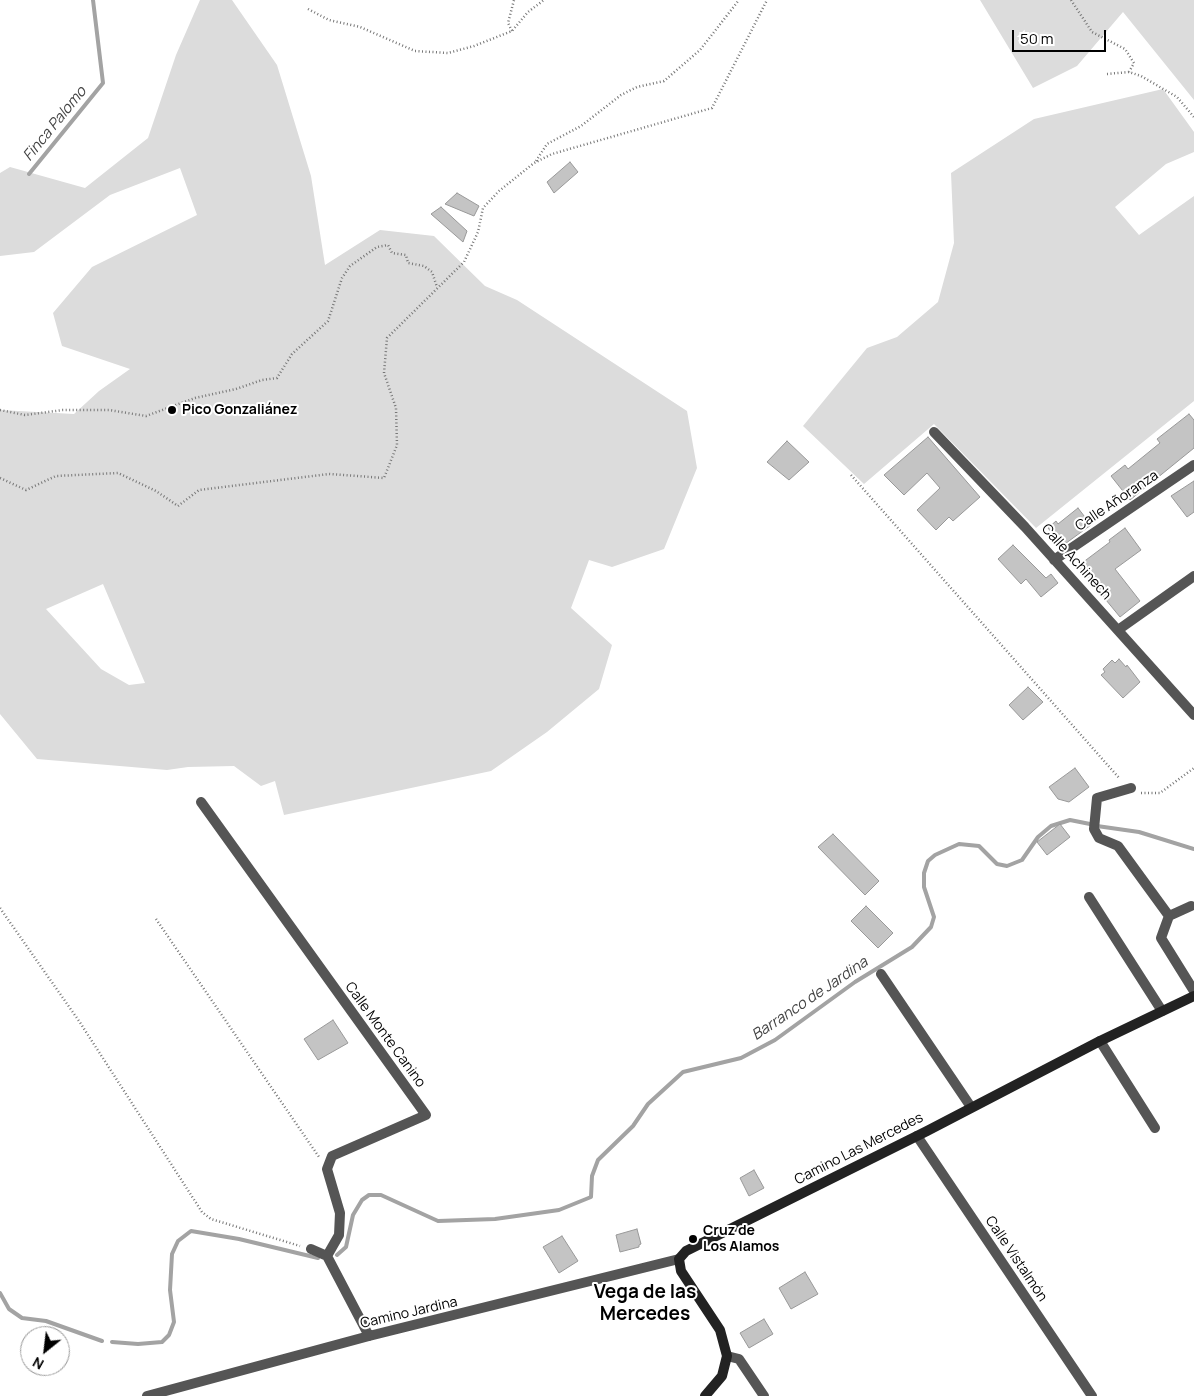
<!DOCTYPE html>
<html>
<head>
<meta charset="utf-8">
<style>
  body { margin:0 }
  #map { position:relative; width:1194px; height:1396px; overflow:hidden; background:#fff; font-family:Manrope,sans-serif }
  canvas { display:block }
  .north { position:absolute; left:20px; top:1326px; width:50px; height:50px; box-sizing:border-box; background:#fff; border:1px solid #999; border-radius:50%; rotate:209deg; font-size:14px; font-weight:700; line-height:20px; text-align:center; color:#000 }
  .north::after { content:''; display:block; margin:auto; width:18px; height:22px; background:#000; clip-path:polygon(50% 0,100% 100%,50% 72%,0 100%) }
  .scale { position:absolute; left:1012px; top:30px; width:94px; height:22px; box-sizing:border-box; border:2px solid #000; border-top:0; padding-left:6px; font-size:15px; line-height:18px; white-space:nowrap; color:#000; -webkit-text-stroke:4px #fff; paint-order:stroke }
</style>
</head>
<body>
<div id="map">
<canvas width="1194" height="1396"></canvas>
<div class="north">N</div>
<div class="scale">50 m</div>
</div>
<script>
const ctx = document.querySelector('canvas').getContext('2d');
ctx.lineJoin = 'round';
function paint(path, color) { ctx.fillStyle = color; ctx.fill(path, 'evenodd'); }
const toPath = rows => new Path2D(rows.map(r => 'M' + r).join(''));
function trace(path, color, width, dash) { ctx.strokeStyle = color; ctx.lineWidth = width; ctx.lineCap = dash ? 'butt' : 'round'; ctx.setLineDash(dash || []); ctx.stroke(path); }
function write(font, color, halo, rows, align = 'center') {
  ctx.font = font + ' Manrope,sans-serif'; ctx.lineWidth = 4; ctx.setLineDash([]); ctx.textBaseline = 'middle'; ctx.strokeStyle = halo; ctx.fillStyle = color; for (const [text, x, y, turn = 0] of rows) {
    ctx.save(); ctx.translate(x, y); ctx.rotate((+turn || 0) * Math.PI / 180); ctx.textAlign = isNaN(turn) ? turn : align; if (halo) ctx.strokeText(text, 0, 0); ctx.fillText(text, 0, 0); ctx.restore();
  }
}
paint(toPath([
  [200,0,232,0,277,65,311,176,325,265,380,230,434,236,485,286,517,300,687,411,697,468,664,549,612,567,589,560,571,608,612,645,599,689,547,732,491,771,284,815,275,781,261,786,234,766,188,767,167,770,37,759,0,714,0,410,74,414,99,391,130,369,62,346,53,313,92,267,197,215,180,168,110,195,34,252,0,256,0,173,10,167,85,188,148,138,176,55],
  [103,584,145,683,129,685,101,669,46,609],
  [980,0,1194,0,1194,100,1123,12,1077,66,1033,88],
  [1163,89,1194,132,1194,152,1166,164,1115,207,1139,235,1194,196,1194,401,1036,528,934,424,864,484,803,426,867,348,897,337,938,302,954,243,951,173,1034,119]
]), '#dcdcdc');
trace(toPath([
  [29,174,103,83,93,0],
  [1097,826,1139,832,1194,849],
  [337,1255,346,1247,353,1215,362,1200,369,1195,381,1195,438,1221,495,1219,559,1210,591,1197,592,1176,598,1160,633,1126,648,1104,683,1072,741,1058,775,1040,855,982,912,947,931,927,934,917,924,887,924,873,928,861,935,855,959,844,979,846,997,864,1007,866,1022,860,1038,837,1051,826,1070,820,1090,824],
  [0,1293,9,1309,22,1318,46,1321,102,1341],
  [112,1342,138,1344,162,1342,169,1335,174,1322,170,1290,172,1254,178,1241,191,1231,239,1239,318,1258]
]), '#a3a3a3', 4);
const building = toPath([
  [570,162,578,172,554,193,547,182,570,162],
  [457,193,479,206,474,216,445,204,457,193],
  [441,207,467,231,463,242,431,214,441,207],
  [1189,414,1194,420,1194,448,1130,500,1111,476,1125,465,1128,469,1160,443,1157,439,1189,414],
  [928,437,980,497,953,521,949,517,936,530,917,510,940,488,927,473,904,495,884,475,928,437],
  [787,441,809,462,789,480,767,462,787,441],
  [1194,481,1194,512,1187,517,1171,496,1194,481],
  [1078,508,1091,525,1062,546,1048,528,1056,521,1058,524,1078,508],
  [1125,528,1141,550,1115,569,1140,601,1120,617,1078,566,1110,542,1109,540,1125,528],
  [1013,545,1046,578,1051,574,1058,583,1041,597,1026,579,1021,584,998,559,1013,545],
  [1119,659,1126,667,1127,665,1140,682,1123,698,1101,675,1105,672,1103,669,1112,660,1115,663,1119,659],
  [1028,687,1043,702,1023,720,1009,705,1028,687],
  [1075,768,1089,787,1069,802,1058,799,1049,787,1075,768],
  [1060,824,1070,837,1047,855,1037,842,1060,824],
  [833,834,879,881,865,895,818,847,833,834],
  [866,906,893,933,878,948,851,921,866,906],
  [333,1020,348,1043,318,1060,304,1039,333,1020],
  [754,1170,764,1188,749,1196,740,1178,754,1170],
  [637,1229,641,1244,639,1245,639,1247,620,1252,616,1235,637,1229],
  [562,1236,578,1261,559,1273,543,1247,562,1236],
  [805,1272,818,1294,791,1309,779,1288,805,1272],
  [764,1319,773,1334,749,1348,740,1333,764,1319]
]);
paint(building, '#c4c4c4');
trace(building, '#999', 1);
trace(toPath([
  [1071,0,1092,32,1125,49,1134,63,1129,72],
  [308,9,329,20,360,27,415,51,448,53,474,46,512,31,528,12,544,0],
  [512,31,508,23,514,0],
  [1107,74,1129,72,1141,76,1177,97,1194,117],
  [536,161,547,144,581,126,621,95,637,87,664,81,700,50,739,0],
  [0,410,25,415,63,410,109,410,146,416,195,398,236,389,262,380,277,378,292,354,328,321,342,278,350,266,377,247,388,245,392,253,406,255,408,263,424,266,432,272,437,287],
  [851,475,1120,779],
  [0,478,26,490,56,476,118,473,156,491,178,506,199,490,329,474,384,478,397,445,396,408,384,373,387,338,464,262,478,232,483,208,499,191,534,163,552,154,712,108,767,0],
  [1141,793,1160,793,1194,768],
  [0,908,79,1021,202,1212,211,1219,300,1246],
  [156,919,319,1157]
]), '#777', 2.5, [1, 2.5]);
trace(toPath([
  [934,432,1025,527,1194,715],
  [1054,560,1194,465],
  [1118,630,1194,576],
  [1131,788,1097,798,1094,829,1099,838,1118,846,1169,916],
  [201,802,426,1115,332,1156,327,1169,340,1213,339,1235,327,1256],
  [1089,897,1162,1011],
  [1191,906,1169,916,1161,938,1194,991],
  [881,974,971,1107],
  [1100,1041,1155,1128],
  [917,1136,1092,1396],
  [311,1249,327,1256,369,1336],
  [727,1356,739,1359,764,1396],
  [147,1396,369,1336,679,1259]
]), '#555', 10);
trace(toPath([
  [705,1396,722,1376,727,1356,720,1330,681,1271,679,1259,686,1251,927,1131,1100,1041,1194,996]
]), '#222', 10);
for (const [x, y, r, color] of [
  [172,410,5,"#000"],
  [693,1239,5,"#000"]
]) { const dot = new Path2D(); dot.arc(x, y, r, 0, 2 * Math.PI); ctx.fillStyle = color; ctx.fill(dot); trace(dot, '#fff', 2); }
write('bold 14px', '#000', '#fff', [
  ["Pico Gonzaliánez",182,410],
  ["Cruz de",703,1231],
  ["Los Alamos",703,1247]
], 'left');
write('14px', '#000', '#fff', [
  ["Calle Añoranza",1117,501,-34],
  ["Calle Achinech",1076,562,48],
  ["Calle Monte Canino",385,1035,54],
  ["Camino Las Mercedes",859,1149,-27],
  ["Calle Vistalmón",1016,1259,56],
  ["Camino Jardina",409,1313,-13]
]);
write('italic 15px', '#444', '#fff', [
  ["Finca Palomo",55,124,-51],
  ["Barranco de Jardina",810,999,-34]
]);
write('bold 19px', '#000', '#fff', [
  ["Vega de las",645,1293],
  ["Mercedes",645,1315]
]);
</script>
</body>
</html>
